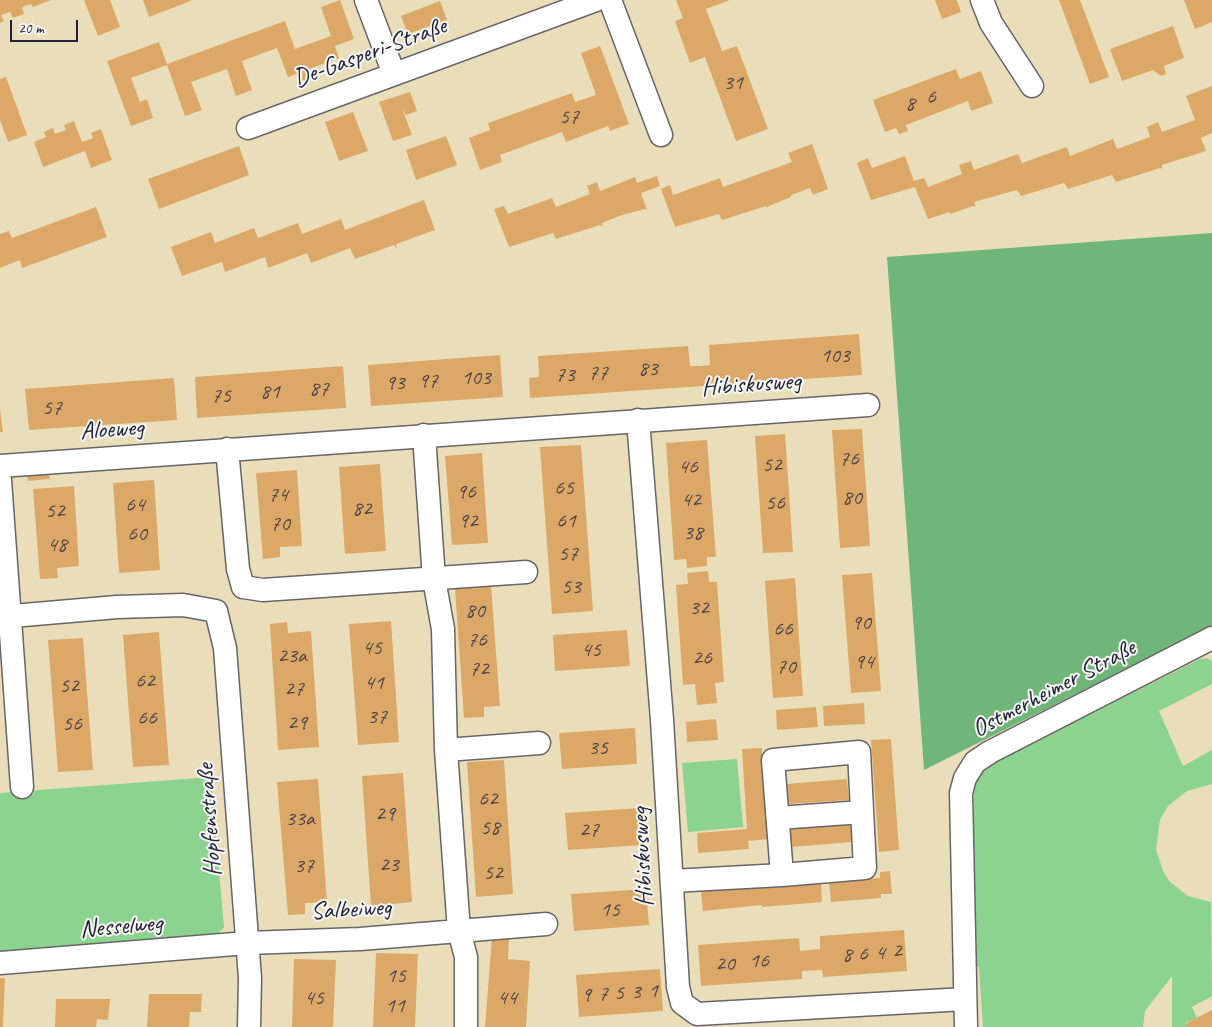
<!DOCTYPE html>
<html>
<head>
<meta charset="utf-8">
<style>
  body { margin:0 }
  #map { position:relative; width:1212px; height:1027px; overflow:hidden; background:#eadeba; font-family:Caveat,sans-serif }
  canvas { display:block }
  .scale { position:absolute; left:10px; top:20px; width:68px; height:22px; box-sizing:border-box; border:2px solid #22223b; border-top:0; padding-left:6px; font-size:15px; line-height:18px; white-space:nowrap; color:#22223b; -webkit-text-stroke:4px #f6f6f2; paint-order:stroke }
</style>
</head>
<body>
<div id="map">
<canvas width="1212" height="1027"></canvas>
<div class="scale">20 m</div>
</div>
<script>
const ctx = document.querySelector('canvas').getContext('2d');
ctx.lineJoin = 'round';
function paint(path, color) { ctx.fillStyle = color; ctx.fill(path, 'evenodd'); }
const toPath = rows => new Path2D(rows.map(r => 'M' + r).join(''));
function trace(path, color, width, dash) { ctx.strokeStyle = color; ctx.lineWidth = width; ctx.lineCap = dash ? 'butt' : 'round'; ctx.setLineDash(dash || []); ctx.stroke(path); }
function write(font, color, halo, rows, align = 'center') {
  ctx.font = font + ' Caveat,sans-serif'; ctx.lineWidth = 4; ctx.setLineDash([]); ctx.textBaseline = 'middle'; ctx.strokeStyle = halo; ctx.fillStyle = color; for (const [text, x, y, turn = 0] of rows) {
    ctx.save(); ctx.translate(x, y); ctx.rotate((+turn || 0) * Math.PI / 180); ctx.textAlign = isNaN(turn) ? turn : align; if (halo) ctx.strokeText(text, 0, 0); ctx.fillText(text, 0, 0); ctx.restore();
  }
}
paint(toPath([
  [1207,658,1212,661,1212,684,1159,711,1183,766,1212,750,1212,784,1187,791,1168,806,1160,820,1156,849,1163,871,1169,881,1188,896,1211,902,1212,996,1192,1007,1197,1018,1185,1023,1187,1027,1172,1027,1172,976,1145,1011,1143,1027,983,1027,979,967,974,967,974,781,989,765,1200,659],
  [737,759,743,827,688,832,682,763],
  [211,777,224,928,217,934,0,953,0,793]
]), '#8bd38e');
paint(toPath([
  [1212,233,1212,626,924,770,887,257]
]), '#70b579');
paint(toPath([
  [0,0,51,0,33,7,31,4,22,7,24,14,13,18,10,12,1,15,4,21,0,23],
  [84,0,110,0,120,27,98,36],
  [143,0,193,0,149,17],
  [340,0,354,39,335,46,339,58,306,70,309,78,299,82,296,74,288,77,277,48,242,61,252,90,236,96,227,69,191,82,202,110,185,116,167,65,131,78,140,102,147,99,153,118,131,126,107,61,159,42,167,64,285,21,295,49,331,36,321,7],
  [676,0,730,0,706,9,722,51,737,46,768,129,736,141,705,57,690,63,675,21,683,18],
  [935,0,957,0,961,12,942,19],
  [1059,0,1080,0,1109,77,1090,84],
  [1184,0,1212,0,1212,22,1195,29],
  [440,1,447,20,408,34,401,16],
  [1173,26,1184,58,1164,66,1166,74,1161,76,1153,70,1122,81,1110,49],
  [600,46,629,124,610,131,608,126,566,142,562,132,500,155,502,162,480,170,469,138,490,130,488,123,572,93,575,102,596,95,581,53],
  [956,69,960,79,981,71,993,103,971,111,968,101,906,125,908,131,899,134,896,128,885,132,873,100],
  [6,77,27,135,8,142,0,120,0,79],
  [1212,86,1212,133,1201,138,1206,151,1162,165,1162,169,1160,168,1116,182,1112,175,1068,189,1064,183,1021,196,1017,190,974,202,976,207,973,206,950,214,950,212,928,219,915,187,871,200,857,163,868,158,872,168,905,156,914,181,924,178,928,187,962,174,959,165,971,161,974,170,1018,154,1022,163,1067,147,1070,156,1113,139,1117,149,1150,137,1147,127,1158,122,1162,132,1195,120,1186,96],
  [410,92,417,111,406,115,402,108,412,135,393,141,379,102],
  [353,112,368,151,339,161,325,122],
  [74,121,82,142,93,138,91,133,101,129,112,160,91,168,85,151,43,167,34,142,46,137,44,132,53,128,55,134,66,130,64,125],
  [446,136,457,165,416,180,406,150],
  [812,144,828,189,813,195,810,188,791,195,791,197,769,206,767,208,766,206,722,220,719,214,675,227,661,189,670,185,673,195,720,178,723,187,792,162,788,153],
  [239,146,249,175,159,209,148,179],
  [657,176,660,186,641,193,647,210,645,209,622,215,602,223,602,227,600,225,556,239,553,233,509,247,494,209,504,206,508,214,552,198,556,207,590,194,587,186,597,182,600,191,635,177,637,183],
  [424,200,435,230,396,244,397,249,394,245,355,259,350,248,311,263,307,253,268,268,265,257,225,272,222,262,182,276,171,247,211,232,215,243,254,228,258,238,298,223,302,234,341,219,345,230],
  [96,207,107,237,22,268,20,260,0,268,0,234,9,231,12,238],
  [859,334,862,375,530,398,529,378,539,377,538,356,688,346,690,366,700,366,710,365,709,345],
  [500,355,503,397,371,406,368,365],
  [343,366,346,408,197,418,195,377],
  [174,378,177,420,29,430,25,389],
  [0,409,3,432,0,432],
  [862,429,870,546,840,548,832,430],
  [785,434,793,552,763,553,755,436],
  [707,440,716,557,707,557,707,566,687,568,686,559,674,560,666,443],
  [581,445,593,611,552,614,540,447],
  [482,453,488,543,452,545,445,456],
  [380,464,386,551,345,554,339,467],
  [49,469,50,479,28,481,27,471],
  [297,470,302,546,280,547,280,557,263,559,256,473],
  [154,480,160,570,119,573,113,483],
  [74,486,79,566,57,568,58,578,40,579,33,489],
  [708,571,709,582,717,582,724,682,715,683,717,703,697,705,695,684,683,685,676,585,688,584,687,573],
  [872,573,881,691,851,693,842,575],
  [795,578,803,696,773,698,765,581],
  [491,586,500,706,484,707,484,717,464,718,455,589],
  [391,621,399,742,358,745,349,624],
  [287,622,288,633,311,631,319,747,278,750,270,624],
  [627,630,630,666,555,671,553,635],
  [159,632,169,765,133,767,123,635],
  [83,638,93,770,58,772,48,640],
  [864,703,865,724,824,726,823,706],
  [816,707,818,727,777,730,776,710],
  [716,719,718,740,687,742,686,722],
  [635,728,637,764,562,769,559,733],
  [891,739,899,850,879,852,871,740],
  [762,748,768,839,748,841,749,849,698,853,697,833,747,829,742,749],
  [504,760,513,894,476,897,467,762],
  [403,773,412,902,371,906,362,776],
  [318,779,327,902,305,903,305,914,288,915,277,782],
  [847,779,849,800,788,804,787,784],
  [640,808,643,845,568,850,565,813],
  [850,822,852,842,791,847,790,826],
  [890,871,892,894,881,894,881,898,831,902,829,882,880,878,880,872],
  [821,882,822,902,762,907,762,905,703,911,701,891],
  [646,889,649,925,574,931,571,894],
  [904,930,907,971,823,977,822,970,802,971,802,979,701,986,698,945,799,938,800,951,820,949,820,936],
  [509,936,508,959,530,961,526,1027,485,1027,492,937],
  [376,953,418,954,415,1027,373,1027],
  [294,959,336,960,333,1027,292,1027],
  [660,969,663,1011,579,1017,576,975],
  [0,978,5,978,3,1027,0,1027],
  [149,994,202,994,201,1012,190,1012,189,1027,147,1027],
  [56,999,110,999,108,1020,97,1019,96,1027,55,1027],
  [1212,1010,1212,1027,1187,1027,1185,1024]
]), '#dca868');
const minor = toPath([
  [366,0,394,74],
  [610,0,661,135],
  [982,0,991,23,1032,86],
  [248,128,596,0],
  [638,420,662,720,678,987,682,1003,697,1014,965,999],
  [424,435,434,579,443,629,446,750,459,931,466,957,466,1027],
  [227,449,238,569,243,587],
  [0,466,868,405],
  [0,480,22,787],
  [243,587,263,590,526,572],
  [0,617,117,607,183,605,216,611,225,648,250,978,249,1027],
  [446,750,539,743],
  [778,818,862,812],
  [672,881,782,875,865,868,859,752,773,760,782,875],
  [0,963,247,943,360,939,546,924],
  [966,1027,961,793,965,778,975,762,990,752,1212,638]
]);
trace(minor, '#686467', 25);
trace(minor, '#fff', 22);
write('22px', '#504446', null, [
  ["31",733,83],
  ["6",931,97],
  ["8",910,104],
  ["57",569,117],
  ["103",835,356],
  ["83",648,369],
  ["77",598,373],
  ["73",565,375],
  ["103",476,378],
  ["97",428,381],
  ["93",395,383],
  ["87",319,389],
  ["81",270,392],
  ["75",221,396],
  ["57",52,408],
  ["76",849,459],
  ["52",772,465],
  ["46",688,467],
  ["65",564,488],
  ["96",466,492],
  ["74",278,495],
  ["80",852,498],
  ["42",691,500],
  ["56",775,503],
  ["64",135,505],
  ["82",362,509],
  ["52",55,511],
  ["92",468,521],
  ["61",566,521],
  ["70",280,524],
  ["38",693,533],
  ["60",137,534],
  ["48",57,545],
  ["57",568,554],
  ["53",571,587],
  ["32",699,608],
  ["80",475,611],
  ["90",861,623],
  ["66",783,629],
  ["76",477,640],
  ["45",372,648],
  ["45",591,650],
  ["23a",292,656],
  ["26",702,658],
  ["94",864,662],
  ["70",786,667],
  ["72",479,669],
  ["62",145,681],
  ["41",374,683],
  ["52",69,686],
  ["27",294,689],
  ["37",377,717],
  ["66",147,718],
  ["29",297,723],
  ["56",72,724],
  ["35",598,748],
  ["62",488,799],
  ["29",385,814],
  ["33a",300,819],
  ["58",490,828],
  ["27",589,830],
  ["23",389,865],
  ["37",304,866],
  ["52",493,873],
  ["15",610,910],
  ["2",897,951],
  ["4",880,953],
  ["6",863,954],
  ["8",847,955],
  ["16",759,961],
  ["20",725,964],
  ["15",396,976],
  ["1",653,991],
  ["3",636,992],
  ["5",619,993],
  ["7",603,994],
  ["9",586,995],
  ["45",314,998],
  ["44",507,998],
  ["11",395,1006]
]);
write('25px', '#22223b', '#f6f6f2', [
  ["De-Gasperi-Straße",370,53,-20],
  ["Hibiskusweg",751,385,-4],
  ["Aloeweg",112,430,-4],
  ["Ostmerheimer Straße",1054,689,-28],
  ["Hopfenstraße",210,820,-94],
  ["Hibiskusweg",643,857,-93],
  ["Salbeiweg",351,910,-3],
  ["Nesselweg",121,927,-5]
]);
</script>
</body>
</html>
